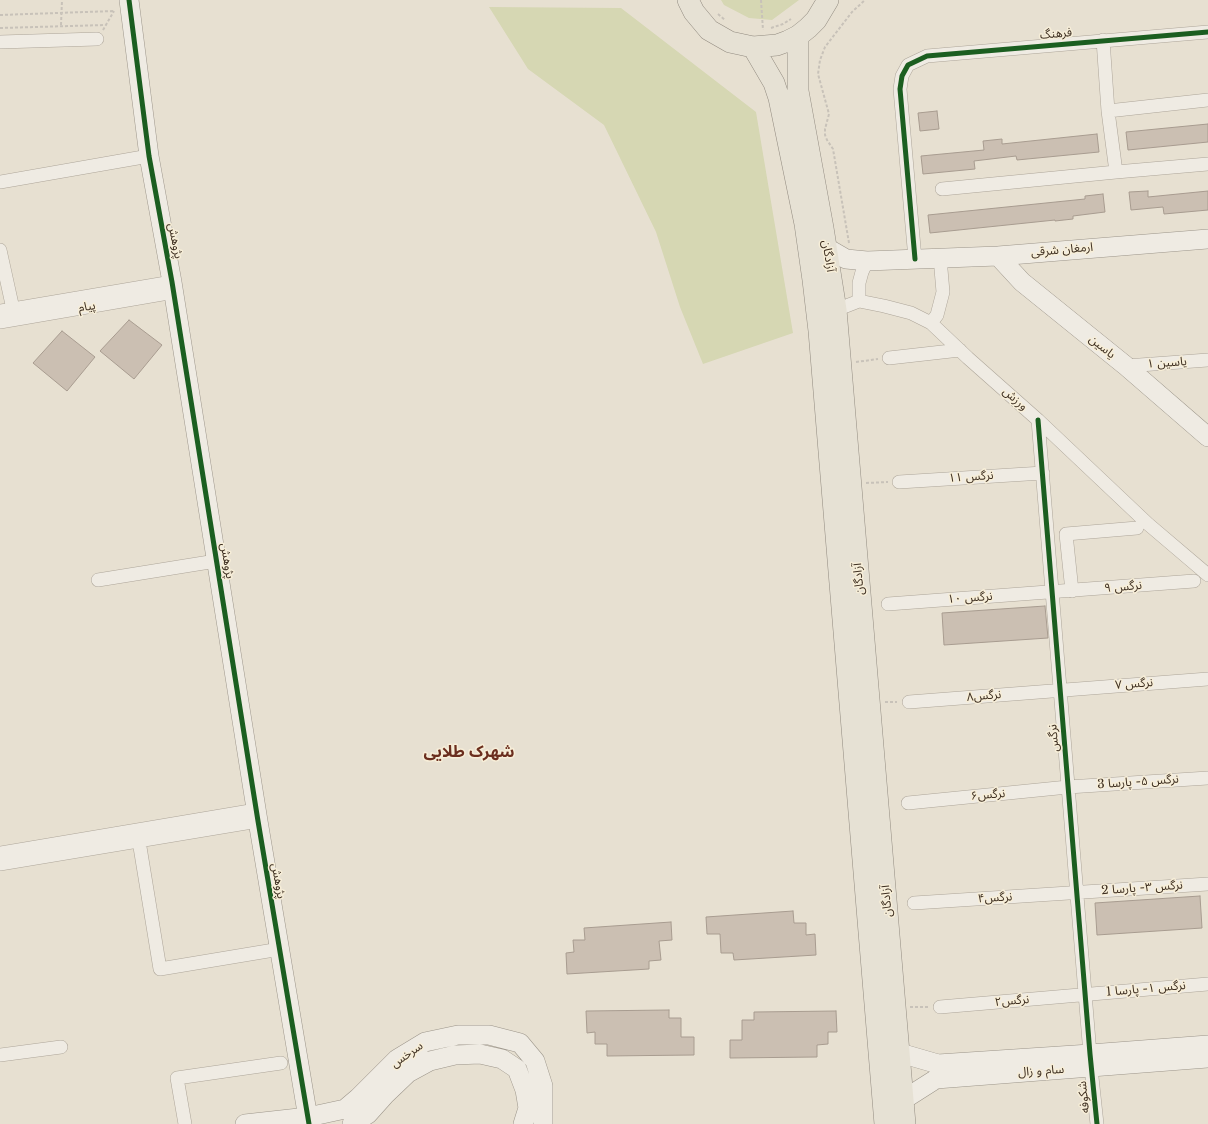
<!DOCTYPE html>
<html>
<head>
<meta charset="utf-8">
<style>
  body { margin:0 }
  canvas { display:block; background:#e7e0d1 }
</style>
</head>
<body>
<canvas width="1208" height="1124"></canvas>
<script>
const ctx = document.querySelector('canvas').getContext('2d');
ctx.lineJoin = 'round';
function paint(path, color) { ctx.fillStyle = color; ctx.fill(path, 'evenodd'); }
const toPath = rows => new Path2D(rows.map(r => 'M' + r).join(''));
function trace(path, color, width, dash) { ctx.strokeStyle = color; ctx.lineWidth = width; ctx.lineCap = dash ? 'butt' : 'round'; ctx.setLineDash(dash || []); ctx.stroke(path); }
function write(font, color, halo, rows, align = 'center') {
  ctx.font = font + ' "Libre Baskerville","Noto Sans Arabic",serif'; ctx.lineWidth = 3; ctx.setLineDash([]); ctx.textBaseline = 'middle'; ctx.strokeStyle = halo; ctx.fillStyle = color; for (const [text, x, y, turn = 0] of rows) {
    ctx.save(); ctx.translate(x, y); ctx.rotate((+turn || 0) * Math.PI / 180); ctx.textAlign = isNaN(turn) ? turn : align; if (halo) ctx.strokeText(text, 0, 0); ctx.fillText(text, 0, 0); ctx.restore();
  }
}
paint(toPath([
  [721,0,799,0,772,20,749,18,724,5],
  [489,7,621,8,756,112,793,333,703,364,680,307,656,232,604,125,528,69]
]), '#d6d7b3');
const building = toPath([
  [937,111,939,129,920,131,918,113,937,111],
  [1208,124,1208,142,1128,150,1126,132,1208,124],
  [1097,134,1099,152,1017,160,1016,156,974,161,975,169,923,174,921,156,984,150,983,141,1002,139,1002,144,1097,134],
  [1148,191,1148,197,1208,191,1208,210,1164,214,1163,207,1131,210,1129,192,1148,191],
  [1103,194,1105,212,1073,216,1073,219,1055,221,1055,220,930,233,928,215,1085,199,1085,196,1103,194],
  [129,320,162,345,134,379,100,351,129,320],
  [62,331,95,357,67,391,33,363,62,331],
  [1045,606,1048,638,944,645,942,613,1045,606],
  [1200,896,1202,928,1097,935,1095,903,1200,896],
  [793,911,794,923,806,923,806,935,815,934,816,955,734,960,733,953,721,953,720,934,707,934,706,917,793,911],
  [671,922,672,940,659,941,661,960,649,961,649,969,567,974,566,953,574,952,573,940,585,940,584,928,671,922],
  [669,1010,669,1018,681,1018,681,1037,694,1037,694,1055,607,1056,607,1044,595,1044,595,1032,587,1033,586,1011,669,1010],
  [836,1011,837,1032,828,1032,828,1044,817,1045,817,1057,730,1058,730,1040,742,1040,742,1020,754,1020,754,1012,836,1011]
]);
paint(building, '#cbbfb2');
trace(building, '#a89c90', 1);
const street = toPath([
  [1103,40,1108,111,1116,172],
  [0,42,97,39],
  [1108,111,1208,100],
  [0,182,149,156],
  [942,189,1116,172,1208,164],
  [0,250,13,309],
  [915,259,900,89,902,76,908,65,927,56,1208,32],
  [859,301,859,283,862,272,867,261],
  [836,310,859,301,884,306,911,313,931,323,968,358,1038,420,1148,524,1208,575],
  [0,311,172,282],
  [0,322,174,292],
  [931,323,937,315,943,292,940,258],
  [889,358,960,350],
  [1126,366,1208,360],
  [1038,420,1090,1054],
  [899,482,1043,473],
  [98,580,216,561],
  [1072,591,1066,534,1137,528],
  [888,604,1194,581],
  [909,702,1208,679],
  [908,803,1068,787,1208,778],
  [139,841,160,969,280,949],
  [0,853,256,810],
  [0,864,258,821],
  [914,903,1208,884],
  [940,1007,1208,984],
  [0,1055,61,1047],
  [1091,1068,1097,1124],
  [185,1124,177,1078,281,1063]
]);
const secondary = toPath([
  [129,0,149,156,172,282,258,821,309,1124],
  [827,248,846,259,867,261,998,256,1208,239],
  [998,256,1022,282,1126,366,1208,437],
  [900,1053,938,1064,1090,1054,1208,1045],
  [903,1100,936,1079,1208,1058],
  [245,1124,308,1117,345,1109,358,1098,397,1059,425,1042,458,1035,489,1035,520,1043,535,1061,543,1086,543,1124],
  [352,1124,368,1114,385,1095,408,1073,430,1061,455,1055,480,1054,502,1059,517,1069,525,1090,528,1108,523,1124]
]);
const primary = toPath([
  [688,0,694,12,709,30,730,42,753,47,777,45,788,41,798,36,808,28,816,20,828,0],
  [798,36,798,91,823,228,836,310,905,1124],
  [753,47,774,83,779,98,805,224,813,280,819,331,885,1124]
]);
trace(street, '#ada599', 14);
trace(secondary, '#9c958a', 20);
trace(primary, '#928b80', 22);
trace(toPath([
  [761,0,763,30],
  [718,14,725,20],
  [0,15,114,11],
  [61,25,62,0],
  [0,28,105,25],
  [771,28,783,24,791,19],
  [103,30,114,11],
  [849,243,833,149,827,140,825,135,825,129,829,114,818,74,820,60,825,47,852,12,865,0],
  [856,362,878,359],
  [866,483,888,482],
  [885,702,897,702],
  [910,1007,928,1007]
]), '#c8c2b9', 2, [3, 2]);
trace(street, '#efebe3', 13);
trace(secondary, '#efebe3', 19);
trace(primary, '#e6e1d4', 21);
trace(toPath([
  [129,0,149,156,172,282,258,821,309,1124],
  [915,259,900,89,902,76,908,65,927,56,1208,32],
  [1038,420,1090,1054,1097,1124]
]), '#1b5e20', 5);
write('12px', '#3d2e20', '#f7eed8', [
  ["فرهنگ",1056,34,-5],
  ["پژوهش",175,241,79],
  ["ارمغان شرقی",1062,250,-5],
  ["آزادگان",828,256,81],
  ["پیام",87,307,-10],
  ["یاسین",1102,347,39],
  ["یاسین ۱",1167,363,-4],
  ["ورزش",1015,399,41],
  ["نرگس ۱۱",971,477,-4],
  ["پژوهش",227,561,81],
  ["آزادگان",859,579,-95],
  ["نرگس ۹",1123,587,-5],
  ["نرگس ۱۰",970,598,-4],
  ["نرگس ۷",1134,684,-4],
  ["نرگس۸",984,696,-5],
  ["نرگس",1054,738,-95],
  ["نرگس ۵- پارسا 3",1138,782,-4],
  ["نرگس۶",988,795,-5],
  ["پژوهش",278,881,80],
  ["نرگس ۳- پارسا 2",1142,888,-4],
  ["نرگس۴",995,898,-4],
  ["آزادگان",887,901,-95],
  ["نرگس ۱- پارسا 1",1146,989,-5],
  ["نرگس۲",1012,1001,-5],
  ["سرخس",407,1055,-35],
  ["سام و زال",1041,1071,-4],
  ["شکوفه",1084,1097,-96]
]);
write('bold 16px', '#6b2e1e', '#f7eed8', [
  ["شهرک طلایی",469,752]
]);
</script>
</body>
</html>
